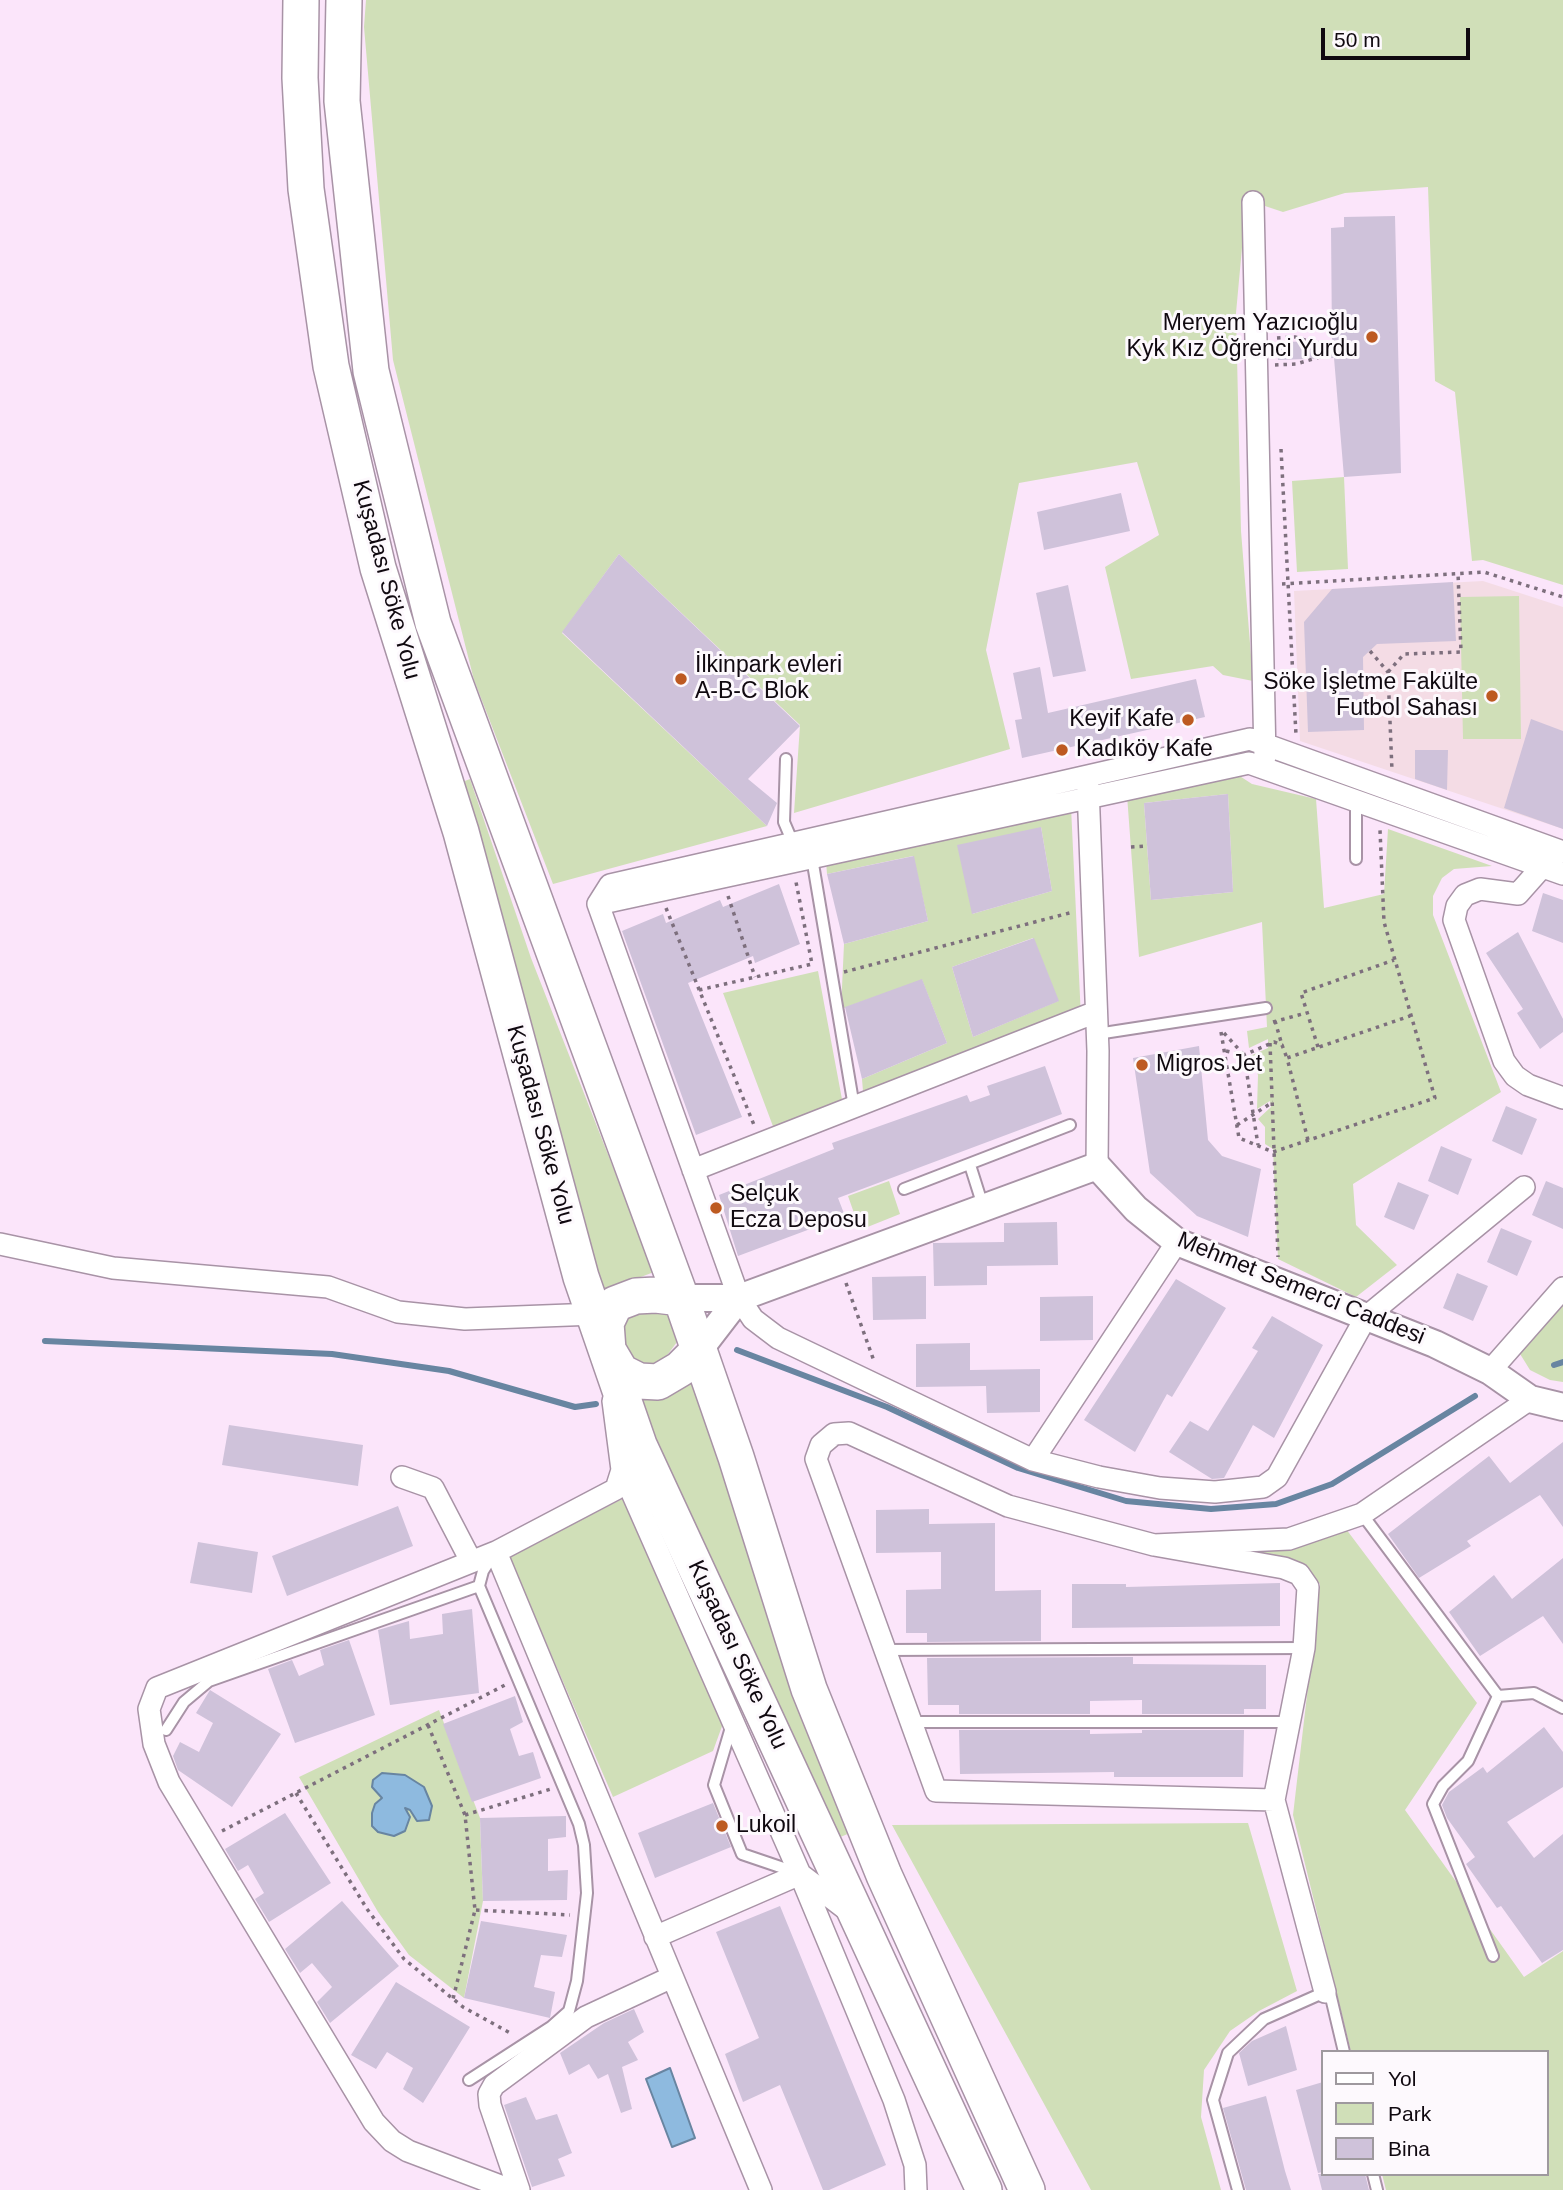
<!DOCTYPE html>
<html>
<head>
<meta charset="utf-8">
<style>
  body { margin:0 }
  #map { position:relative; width:1563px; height:2190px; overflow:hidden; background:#fbe5fa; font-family:Arial,sans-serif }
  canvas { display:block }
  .legend { position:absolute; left:1321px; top:2050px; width:228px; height:126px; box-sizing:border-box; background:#fdf9fd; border:2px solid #9e999e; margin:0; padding:9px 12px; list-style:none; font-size:21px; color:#100910 }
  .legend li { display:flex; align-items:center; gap:14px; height:35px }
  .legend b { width:35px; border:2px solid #9e999e }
  .scale { position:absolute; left:1321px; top:28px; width:149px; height:32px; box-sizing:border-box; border:4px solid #100910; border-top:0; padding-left:9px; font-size:21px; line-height:24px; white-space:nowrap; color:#100910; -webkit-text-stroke:5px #fdf9fd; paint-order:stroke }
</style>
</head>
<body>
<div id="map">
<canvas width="1563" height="2190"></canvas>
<ul class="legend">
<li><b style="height:9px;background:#fff"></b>Yol</li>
<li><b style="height:19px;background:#d0dfb8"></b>Park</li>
<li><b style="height:19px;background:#cfc2da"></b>Bina</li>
</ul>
<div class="scale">50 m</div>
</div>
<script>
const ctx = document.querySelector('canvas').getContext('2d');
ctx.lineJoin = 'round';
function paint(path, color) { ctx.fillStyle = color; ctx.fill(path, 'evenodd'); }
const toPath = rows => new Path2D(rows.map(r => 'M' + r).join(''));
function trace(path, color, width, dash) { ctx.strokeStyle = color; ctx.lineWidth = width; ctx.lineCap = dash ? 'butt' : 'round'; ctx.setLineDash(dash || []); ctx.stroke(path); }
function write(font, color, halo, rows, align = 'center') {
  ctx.font = font + ' Arial,sans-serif'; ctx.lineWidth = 6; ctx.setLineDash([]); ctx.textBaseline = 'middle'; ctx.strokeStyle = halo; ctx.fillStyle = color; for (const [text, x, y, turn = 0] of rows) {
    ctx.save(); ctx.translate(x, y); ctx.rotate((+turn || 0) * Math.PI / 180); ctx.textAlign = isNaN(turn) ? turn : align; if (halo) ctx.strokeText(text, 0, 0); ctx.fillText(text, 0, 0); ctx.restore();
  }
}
paint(toPath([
  [1483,581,1563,607,1563,829,1300,741,1294,591]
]), '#f4dce5');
paint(toPath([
  [366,0,1563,0,1563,585,1483,560,1472,561,1455,392,1435,381,1428,187,1345,193,1283,212,1253,202,1243,237,1236,313,1241,531,1253,681,1223,675,1213,666,1131,679,1105,567,1159,535,1137,462,1019,483,986,650,1010,749,794,813,800,725,619,554,562,633,767,826,553,884,474,680,393,360,364,27],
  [1344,477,1348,569,1297,572,1292,481],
  [1519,596,1521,739,1463,739,1460,597],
  [1235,773,1252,784,1316,799,1324,908,1384,894,1388,829,1492,866,1454,869,1442,878,1433,896,1433,915,1501,1092,1353,1184,1356,1225,1397,1265,1356,1297,1278,1259,1273,1149,1265,1144,1265,1127,1258,1119,1271,1107,1270,1101,1257,1109,1258,1075,1250,1056,1268,1048,1268,1039,1249,1048,1247,1031,1267,1027,1262,922,1139,957,1127,795],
  [1228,794,1233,892,1151,900,1144,803],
  [470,779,531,958,654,1272,596,1294,457,784],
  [1071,807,1081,1018,864,1103,862,1079,947,1043,922,980,841,1009,844,944,928,921,913,856,827,874,826,861],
  [1041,827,1052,891,972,914],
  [1033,938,1058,1001,973,1037,952,967],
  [818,971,844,1110,777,1137,723,993],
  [889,1181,900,1214,860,1230,848,1196],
  [1563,1305,1563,1382,1550,1380,1530,1370,1517,1349],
  [630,1311,666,1311,673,1320,678,1330,677,1342,665,1358,647,1366,627,1358,621,1320],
  [694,1382,850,1833,838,1838,780,1717,638,1401],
  [628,1496,725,1718,713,1751,613,1797,509,1557],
  [1343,1525,1477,1703,1405,1810,1524,1977,1563,1951,1563,2190,1386,2190,1382,2174,1547,2174,1547,2052,1351,2052,1293,1815,1320,1584,1304,1567,1228,1547],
  [439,1710,480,1818,483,1901,464,1998,409,1955,378,1912,299,1777],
  [1248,1823,1297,1991,1259,2011,1230,2031,1204,2070,1201,2117,1221,2190,1091,2190,892,1825]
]), '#d0dfb8');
const water = toPath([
  [382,1773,405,1775,424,1787,432,1806,429,1820,417,1821,410,1810,405,1808,410,1817,405,1831,394,1836,378,1832,372,1826,372,1813,375,1804,382,1798,372,1787,373,1780,382,1773],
  [670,2068,695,2138,672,2147,646,2079,670,2068]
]);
paint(water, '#8ebadf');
trace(water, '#6885a1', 2);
trace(toPath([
  [45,1341,332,1354,449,1371,575,1407,596,1404],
  [737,1350,887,1407,1018,1468,1126,1501,1211,1509,1276,1504,1332,1484,1475,1396],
  [1554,1365,1563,1362]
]), '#6885a1', 6);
paint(toPath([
  [1395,216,1401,473,1344,477,1334,358,1278,360,1277,342,1332,341,1331,228,1344,227,1344,217],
  [1121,493,1130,531,1044,550,1037,512],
  [619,554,800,726,748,779,777,803,767,826,562,632],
  [1453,582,1456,641,1377,644,1363,657,1364,730,1308,732,1304,622,1332,589],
  [1068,585,1086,671,1053,677,1036,593],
  [1040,667,1048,713,1196,679,1205,717,1022,758,1015,720,1022,719,1013,673],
  [1531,719,1563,731,1563,829,1504,808],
  [1415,750,1448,750,1447,790,1415,779],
  [1228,794,1233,892,1151,900,1144,803],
  [1041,827,1052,891,972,914,957,845],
  [914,856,928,921,844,944,827,874],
  [779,884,800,944,755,963,753,956,688,983,742,1117,696,1135,622,931,663,914,666,923,720,900,723,907],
  [1543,893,1563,900,1563,943,1532,931],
  [1518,932,1563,1019,1563,1032,1540,1049,1517,1013,1523,1009,1486,953],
  [1034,938,1059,1001,973,1037,952,967],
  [922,979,947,1043,862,1079,845,1007],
  [1199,1046,1208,1140,1222,1156,1261,1169,1248,1237,1197,1216,1150,1173,1133,1058],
  [1045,1066,1062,1114,838,1198,845,1216,738,1256,719,1195,834,1149,832,1143,967,1095,970,1102,990,1095,987,1086],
  [1506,1106,1537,1119,1522,1155,1492,1141],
  [1441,1146,1472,1159,1458,1195,1428,1181],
  [1546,1181,1563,1188,1563,1229,1532,1215],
  [1398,1182,1429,1195,1414,1230,1384,1217],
  [1057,1222,1058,1265,987,1266,987,1285,934,1286,933,1243,1004,1242,1004,1223],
  [1501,1228,1532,1241,1517,1276,1487,1262],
  [1457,1273,1488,1286,1473,1321,1443,1308],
  [926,1276,926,1319,873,1320,872,1277],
  [1176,1279,1226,1308,1172,1397,1167,1394,1135,1452,1084,1420],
  [1093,1296,1093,1340,1040,1341,1040,1297],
  [1272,1316,1323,1345,1274,1438,1253,1425,1224,1478,1212,1479,1169,1452,1190,1421,1208,1431,1258,1351,1252,1348],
  [970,1343,970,1370,1040,1369,1040,1412,987,1413,986,1386,916,1387,916,1344],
  [229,1425,363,1445,358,1486,222,1465],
  [1563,1442,1563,1527,1540,1495,1467,1541,1471,1546,1419,1578,1388,1534,1489,1456,1510,1483],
  [398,1506,413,1546,287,1596,272,1556],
  [929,1509,929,1524,995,1523,995,1591,1041,1590,1041,1641,927,1642,927,1633,906,1633,906,1590,941,1589,941,1552,876,1553,876,1510],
  [198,1542,258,1552,252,1593,190,1583],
  [1563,1558,1563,1644,1543,1616,1480,1656,1449,1612,1494,1575,1512,1599],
  [1280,1583,1280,1626,1072,1628,1072,1584,1126,1584,1126,1587],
  [472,1609,479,1693,390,1705,378,1630,409,1621,410,1639,443,1634,442,1614],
  [349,1640,375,1715,295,1743,268,1669,292,1660,299,1676,324,1665,320,1650],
  [1133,1657,1133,1664,1266,1665,1266,1709,1244,1709,1244,1714,1142,1714,1142,1700,1090,1701,1090,1714,959,1714,959,1705,928,1705,927,1658],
  [210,1690,281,1734,232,1807,178,1770,173,1756,180,1742,199,1752,213,1723,196,1713],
  [515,1696,523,1722,510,1729,519,1756,533,1752,541,1778,472,1802,443,1724],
  [1544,1727,1563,1752,1563,1787,1507,1822,1534,1858,1563,1834,1563,1950,1542,1963,1501,1906,1497,1908,1466,1864,1475,1857,1447,1818,1442,1805,1449,1792,1483,1767,1487,1773],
  [959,1730,1090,1730,1090,1734,1142,1733,1142,1730,1244,1730,1243,1777,1114,1777,1114,1772,960,1774],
  [713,1803,731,1847,655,1878,638,1833],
  [285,1813,331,1883,269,1922,255,1899,264,1893,248,1865,238,1871,225,1849],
  [566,1816,566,1837,548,1839,548,1871,568,1870,567,1900,483,1901,480,1818],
  [342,1901,399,1966,330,2023,317,2002,332,1987,312,1963,300,1973,285,1949],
  [780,1906,886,2165,829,2190,823,2190,780,2085,743,2102,725,2054,759,2038,716,1932],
  [481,1921,567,1935,562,1957,541,1955,534,1987,555,1992,550,2018,464,1998],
  [396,1982,470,2027,423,2103,403,2089,413,2068,387,2052,376,2069,351,2055],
  [634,2009,644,2032,628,2042,638,2060,622,2067,632,2109,621,2113,608,2074,598,2079,589,2064,569,2075,560,2053,604,2023],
  [1286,2026,1297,2070,1248,2086,1239,2053,1252,2041],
  [1323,2082,1323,2172,1318,2173,1296,2090],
  [1266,2096,1285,2171,1291,2190,1246,2190,1223,2108],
  [526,2097,536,2120,557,2114,572,2153,558,2159,565,2176,532,2187,504,2105],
  [1318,2174,1365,2174,1369,2190,1322,2190]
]), '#cfc2da');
const service = toPath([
  [786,759,784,822,793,843],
  [812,858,854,1107],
  [1356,859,1356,801],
  [1097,1034,1266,1008],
  [970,1165,983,1206],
  [904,1189,1070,1125],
  [1362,1514,1498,1696],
  [479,1586,483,1571,492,1557],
  [885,1650,1304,1648],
  [1498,1696,1534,1693,1563,1708],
  [911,1722,1290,1722],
  [732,1724,714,1785,742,1854,798,1873],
  [166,1730,184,1702,209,1681,479,1586,579,1824,584,1845,587,1893,577,1981,569,2011,551,2027,469,2080],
  [1493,1956,1433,1804,1443,1786,1468,1761,1498,1696],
  [1329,1989,1344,2052],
  [1373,2174,1377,2190],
  [1238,2190,1213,2100,1228,2053,1264,2019,1325,1992]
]);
const minor = toPath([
  [1253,202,1265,757],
  [1088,787,1098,1051,1097,1166],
  [1542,867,1518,894,1480,889,1465,895,1457,906,1454,920,1504,1061,1515,1076,1528,1085,1563,1098],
  [598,904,739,1298,753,1319,778,1338,1033,1460,1099,1477,1160,1488,1215,1492,1263,1487,1277,1477,1366,1317,1524,1187],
  [598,904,610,885,1250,739,1563,852],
  [598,904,1249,763,1563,874],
  [693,1170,1096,1012],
  [0,1244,113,1268,328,1287,398,1312,465,1319,595,1314],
  [1490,1371,1563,1288],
  [1033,1460,1177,1242],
  [622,1470,800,1874,851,1913],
  [402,1477,433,1488,471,1561],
  [1154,1545,1284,1568,1299,1574,1308,1587,1304,1648,1274,1800,936,1791,816,1459,821,1445,834,1434,849,1433,1008,1506,1154,1545,1289,1539,1362,1514,1530,1399],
  [496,1552,761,2190],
  [1274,1800,1325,1992],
  [655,1937,800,1874,894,2100,915,2165,916,2190],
  [511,2190,408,2151,392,2141,374,2122,169,1782,154,1744,149,1709,157,1688,496,1552,616,1489,622,1470,613,1401],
  [519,2190,490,2105,489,2094,494,2085,586,2017,672,1977]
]);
const tertiary = toPath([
  [681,1298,739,1298,1097,1166,1136,1209,1177,1242,1435,1344,1490,1371,1530,1399,1563,1407],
  [699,1350,739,1298]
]);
const trunk = toPath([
  [301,0,300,78,306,189,331,366,378,568,461,832,581,1277,639,1445,984,2190],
  [344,0,342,101,371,371,433,623,681,1298,736,1457,809,1689,884,1875,1027,2190],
  [681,1298,656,1295,636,1296,615,1304,606,1323,608,1350,621,1372,639,1381,658,1382,680,1369,699,1350]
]);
trace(service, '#a893a6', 14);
trace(minor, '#a893a6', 24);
trace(tertiary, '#a893a6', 30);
trace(trunk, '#a893a6', 38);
trace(toPath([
  [1277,338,1295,337,1339,350],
  [1275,365,1296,364,1347,349],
  [1281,449,1296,735],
  [1282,584,1484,572,1563,597],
  [1370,651,1388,672,1392,771],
  [1388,672,1404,654,1461,652,1458,573],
  [1131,847,1147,846],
  [728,896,755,977],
  [666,908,754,1125],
  [844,972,1073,912],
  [699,990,812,964,796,882],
  [1275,1021,1282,1045],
  [1273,1022,1306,1013],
  [1221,1032,1239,1138,1273,1152,1435,1098,1384,922,1380,830],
  [1224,1033,1244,1055,1258,1145],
  [1270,1043,1278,1257],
  [1318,1047,1301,993,1394,960],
  [1226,1051,1244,1055,1274,1042,1282,1045,1287,1058],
  [1237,1125,1273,1102],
  [1308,1140,1287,1058,1410,1016],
  [846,1283,874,1361],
  [428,1725,465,1815,475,1910,453,1999],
  [296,1793,367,1909,404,1959,463,2007,512,2034],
  [465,1815,551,1789],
  [222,1831,505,1685],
  [476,1910,570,1915]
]), '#7d6f7d', 3.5, [3.5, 5]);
trace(service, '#fff', 10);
trace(minor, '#fff', 21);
trace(tertiary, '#fff', 26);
trace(trunk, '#fff', 35);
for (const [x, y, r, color] of [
  [1372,337,7,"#bd5a21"],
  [681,679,7,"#bd5a21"],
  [1492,696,7,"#bd5a21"],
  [1188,720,7,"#bd5a21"],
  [1062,750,7,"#bd5a21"],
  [1142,1065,7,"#bd5a21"],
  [716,1208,7,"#bd5a21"],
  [722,1826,7,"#bd5a21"]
]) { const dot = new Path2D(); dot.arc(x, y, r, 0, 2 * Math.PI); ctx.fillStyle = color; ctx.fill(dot); trace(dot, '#fdf9fd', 2.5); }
write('23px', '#100910', '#fdf9fd', [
  ["Meryem Yazıcıoğlu",1358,324,"right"],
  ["Kyk Kız Öğrenci Yurdu",1358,350,"right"],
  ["İlkinpark evleri",695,666],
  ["A-B-C Blok",695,692],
  ["Söke İşletme Fakülte",1478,683,"right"],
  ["Futbol Sahası",1478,709,"right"],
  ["Keyif Kafe",1174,720,"right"],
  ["Kadıköy Kafe",1076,750],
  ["Migros Jet",1156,1065],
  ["Selçuk",730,1195],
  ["Ecza Deposu",730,1221],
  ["Lukoil",736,1826]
], 'left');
write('23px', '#100910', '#fdf9fd', [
  ["Kuşadası Söke Yolu",386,580,75],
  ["Kuşadası Söke Yolu",540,1125,75],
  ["Mehmet Semerci Caddesi",1301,1289,22],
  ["Kuşadası Söke Yolu",737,1655,65]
]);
</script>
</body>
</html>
